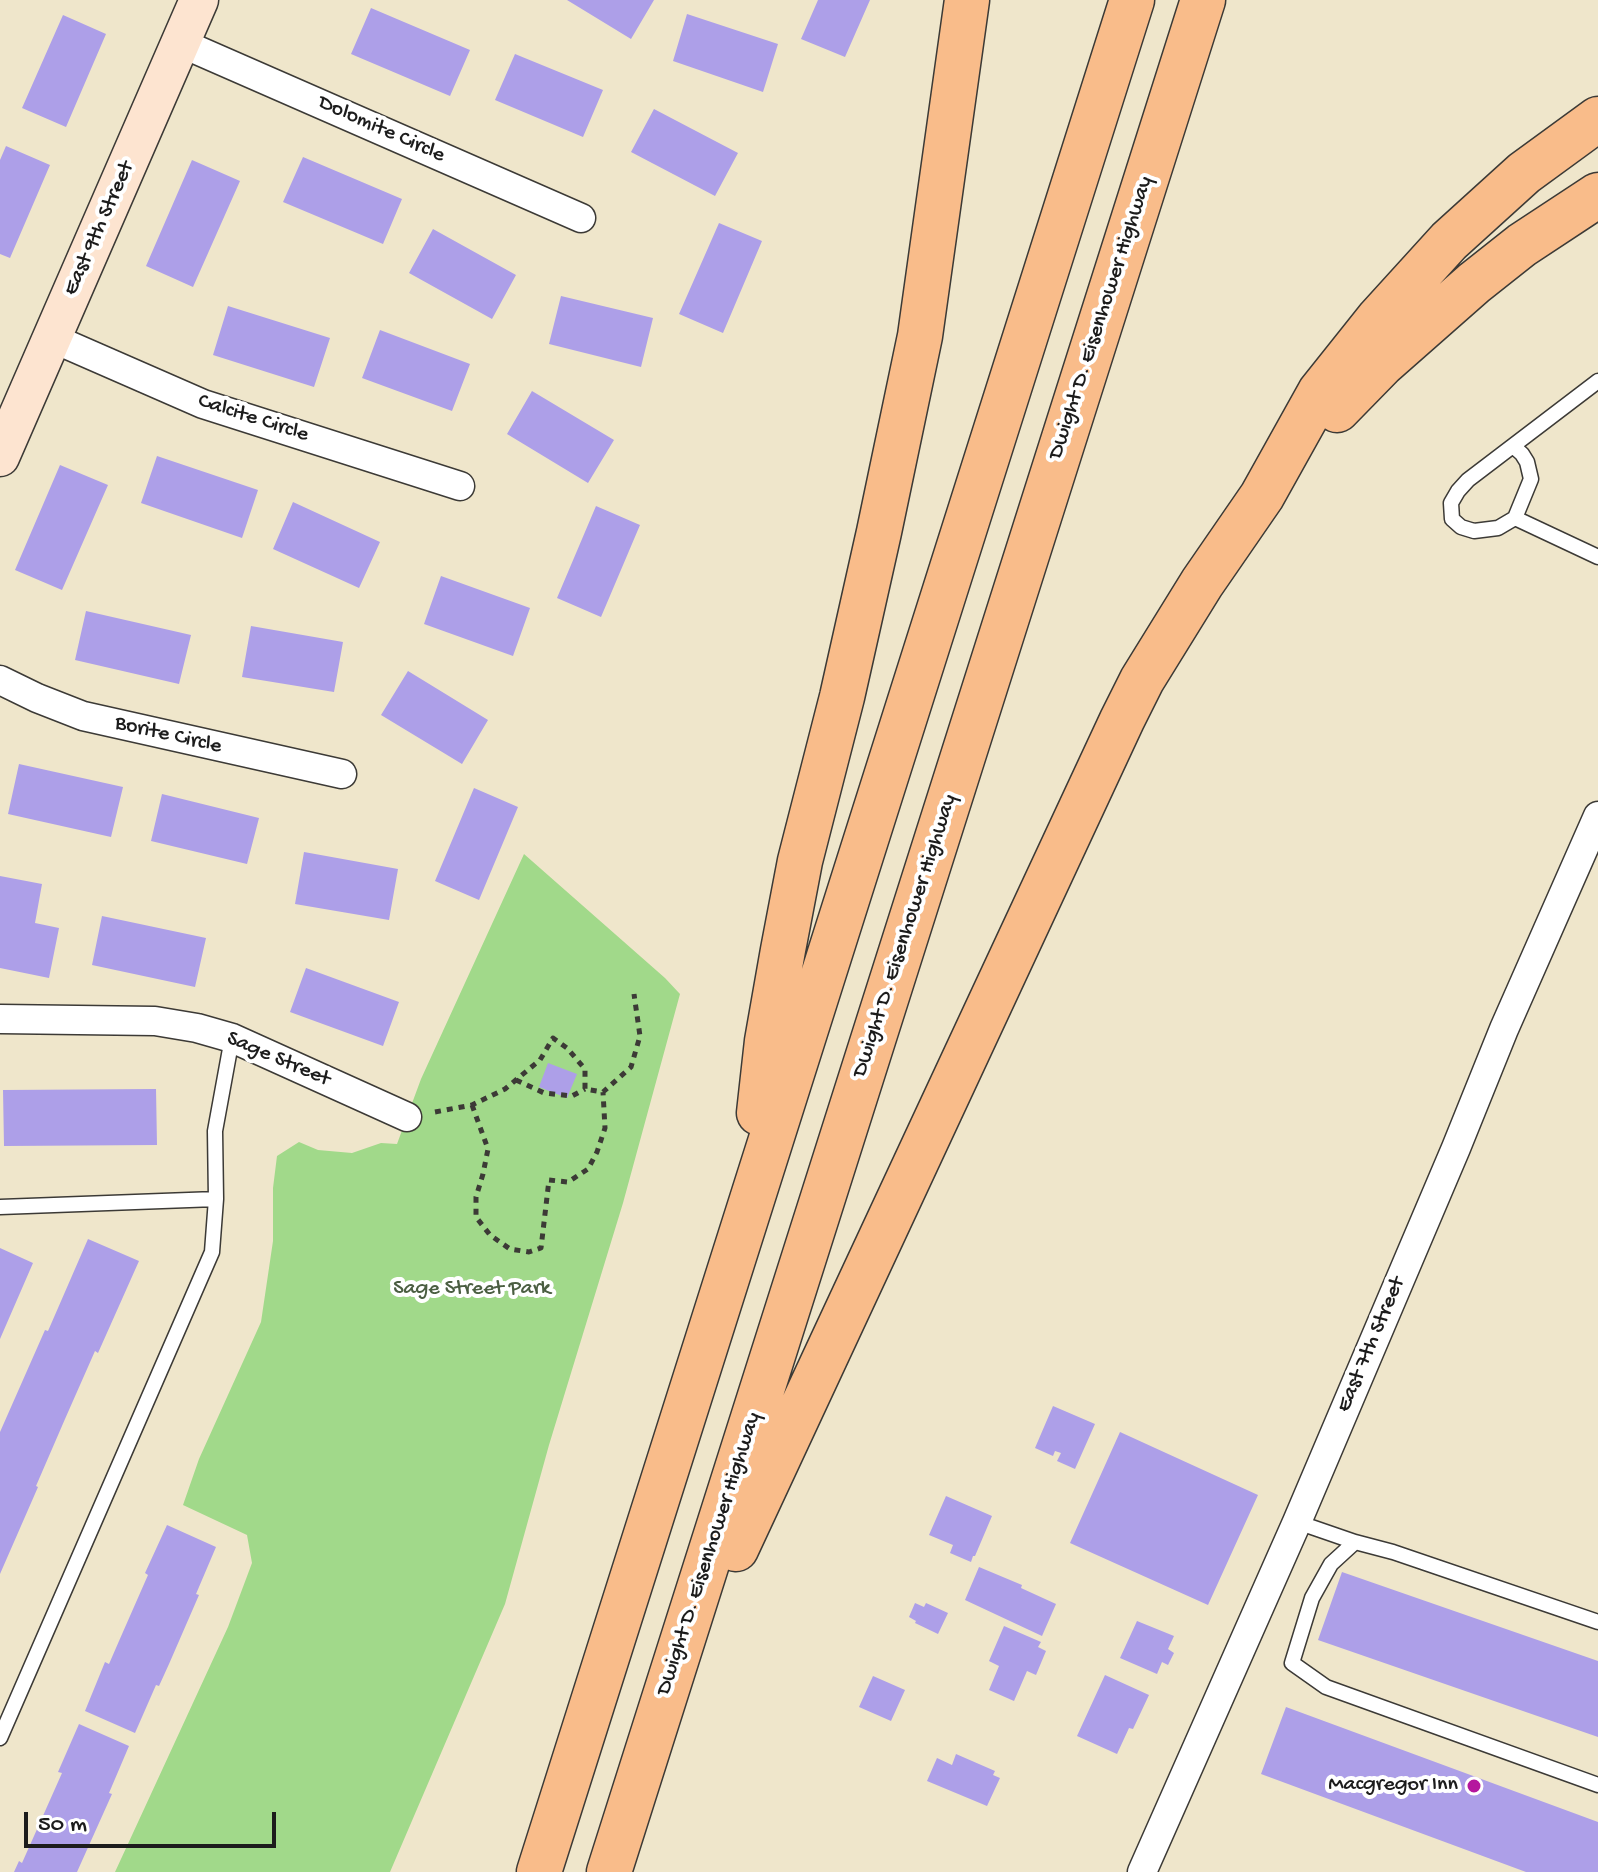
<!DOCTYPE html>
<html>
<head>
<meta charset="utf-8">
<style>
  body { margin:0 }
  #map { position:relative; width:1598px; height:1872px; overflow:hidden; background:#efe6cb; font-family:"Gochi Hand",sans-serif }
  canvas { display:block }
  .scale { position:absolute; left:24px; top:1812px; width:252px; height:36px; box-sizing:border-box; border:4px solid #1c1c1c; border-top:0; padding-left:10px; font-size:24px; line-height:28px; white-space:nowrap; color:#1c1c1c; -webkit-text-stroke:6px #fff; paint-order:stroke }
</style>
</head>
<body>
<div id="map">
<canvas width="1598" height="1872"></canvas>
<div class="scale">50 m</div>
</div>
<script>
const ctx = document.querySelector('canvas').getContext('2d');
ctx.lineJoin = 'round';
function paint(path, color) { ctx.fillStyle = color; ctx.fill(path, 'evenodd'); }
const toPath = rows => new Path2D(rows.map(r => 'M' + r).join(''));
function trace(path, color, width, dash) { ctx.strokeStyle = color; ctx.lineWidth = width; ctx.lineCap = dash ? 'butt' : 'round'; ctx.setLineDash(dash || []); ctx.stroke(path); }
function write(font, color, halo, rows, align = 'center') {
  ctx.font = font + ' "Gochi Hand",sans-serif'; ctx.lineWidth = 8; ctx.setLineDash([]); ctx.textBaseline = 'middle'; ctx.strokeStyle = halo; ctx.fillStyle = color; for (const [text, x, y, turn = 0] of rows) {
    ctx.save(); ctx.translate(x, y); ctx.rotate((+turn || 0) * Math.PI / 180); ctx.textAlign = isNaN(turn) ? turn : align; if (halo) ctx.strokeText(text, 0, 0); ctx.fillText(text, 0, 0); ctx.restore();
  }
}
paint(toPath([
  [524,854,665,978,680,994,623,1203,549,1445,505,1604,390,1872,115,1872,228,1627,252,1563,247,1535,183,1505,199,1459,261,1322,273,1241,273,1188,277,1156,299,1142,318,1150,352,1153,381,1143,397,1144,421,1079]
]), '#a1d98a');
paint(toPath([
  [567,0,654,0,631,39],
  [818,0,870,0,845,57,801,39],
  [371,8,470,50,450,96,351,54],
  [687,14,778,44,763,92,673,61],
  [63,15,106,34,66,127,22,108],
  [515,54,603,90,583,137,495,100],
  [654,109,738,153,715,196,631,152],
  [6,146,50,165,10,258,0,254,0,160],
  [303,157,402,199,383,244,283,202],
  [192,160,240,181,193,287,146,266],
  [719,223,762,241,723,333,679,314],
  [433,229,516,275,492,319,409,273],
  [561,296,653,318,641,367,549,344],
  [228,306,330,338,314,387,213,355],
  [380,330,470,364,452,411,362,378],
  [532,391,614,440,588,483,507,434],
  [157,456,258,490,242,538,141,503],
  [60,465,108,485,62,590,15,570],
  [293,502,380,542,359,588,273,549],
  [596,506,640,525,601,617,557,598],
  [441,576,530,608,513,656,424,624],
  [86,611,191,635,179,684,75,660],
  [251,626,343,642,334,692,242,677],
  [408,671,488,720,462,764,381,715],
  [19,764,123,787,111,837,8,814],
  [474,788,518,807,479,900,435,881],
  [162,794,259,818,247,864,151,841],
  [304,852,398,869,389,920,295,904],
  [0,876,42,884,35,923,59,928,49,978,0,968],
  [102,916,206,938,195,987,92,965],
  [306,968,399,1002,383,1046,290,1012],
  [548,1063,577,1074,567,1098,539,1087],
  [156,1089,157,1145,4,1146,3,1090],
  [88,1239,139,1261,98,1353,95,1351,65,1419,36,1486,38,1487,0,1574,0,1432,45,1330,48,1331],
  [0,1248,33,1263,0,1339],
  [1053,1406,1095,1424,1075,1469,1057,1461,1061,1453,1055,1451,1053,1456,1035,1448],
  [1120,1432,1258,1495,1208,1605,1070,1543],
  [946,1496,992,1516,975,1556,973,1556,971,1562,950,1553,953,1545,929,1535],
  [167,1525,216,1547,196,1594,199,1595,169,1664,159,1686,156,1685,135,1733,85,1711,105,1662,109,1664,119,1641,148,1575,145,1573],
  [979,1567,1022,1585,1021,1588,1056,1604,1042,1636,965,1600],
  [1342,1572,1598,1661,1598,1737,1318,1640],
  [915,1603,924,1607,926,1603,948,1613,938,1634,915,1623,916,1621,909,1617],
  [1137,1621,1174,1636,1168,1649,1174,1653,1168,1665,1162,1662,1157,1674,1120,1658],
  [1004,1626,1041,1642,1038,1647,1046,1651,1036,1675,1027,1671,1014,1701,989,1690,999,1666,989,1661],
  [1105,1675,1149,1695,1133,1729,1129,1728,1117,1754,1077,1736],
  [873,1676,905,1690,891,1721,859,1707],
  [1286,1707,1598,1822,1598,1872,1526,1872,1261,1774],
  [79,1724,129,1746,109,1793,112,1794,77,1872,14,1872,19,1861,22,1863,62,1773,58,1772],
  [956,1754,995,1771,993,1775,1000,1778,987,1806,927,1781,937,1758,952,1765]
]), '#ad9fe8');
const lane = toPath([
  [1598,381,1468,480,1458,491,1451,503,1452,519,1461,527,1474,531,1498,528,1515,518,1598,557],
  [1513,446,1522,454,1527,462,1531,479,1515,518],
  [0,1207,216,1199],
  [1297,1522,1355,1542],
  [1598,1622,1393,1552,1355,1542,1331,1564,1312,1598,1292,1663,1326,1687,1598,1785],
  [0,1738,212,1252,216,1199,215,1131,232,1038]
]);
const street = toPath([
  [181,43,581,218],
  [52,338,203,404,460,486],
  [0,680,37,698,83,716,342,774],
  [0,1019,155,1021,197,1028,232,1038,407,1117],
  [1142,1872,1297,1522,1456,1148,1504,1029,1598,816]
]);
const secondary = toPath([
  [0,457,199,0]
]);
const highway = toPath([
  [1337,410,1382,364,1474,283,1522,245,1598,195],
  [759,1113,767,1041,783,950,800,861,842,697,879,532,920,336,967,0],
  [736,1549,1122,720,1142,680,1202,583,1262,496,1320,392,1379,318,1449,241,1524,173,1598,119],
  [539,1872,1132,0],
  [609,1872,1203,0]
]);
trace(lane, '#3c3a36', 17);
trace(street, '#3c3a36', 31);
trace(secondary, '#3c3a36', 41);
trace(highway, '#3c3a36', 47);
trace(toPath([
  [516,1080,544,1093,572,1096,585,1089],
  [472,1105,488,1149,483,1174,476,1197,476,1217,490,1235,510,1249,529,1252,541,1248,549,1180,568,1182,588,1169,597,1152,605,1128,603,1092],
  [435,1112,472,1105,505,1089,540,1060,553,1038,567,1048,585,1069,585,1089,603,1092,631,1067,640,1036,634,994]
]), '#3c3a36', 5, [6, 6]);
trace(lane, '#fff', 14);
trace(street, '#fff', 28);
trace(secondary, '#fde4d0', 38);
trace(highway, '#f9bc8a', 44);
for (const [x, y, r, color] of [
  [1474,1786,8,"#b5179e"]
]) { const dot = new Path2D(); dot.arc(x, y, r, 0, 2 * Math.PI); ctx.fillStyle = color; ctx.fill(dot); trace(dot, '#fff', 3); }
write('22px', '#1c1c1c', '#fff', [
  ["Dolomite Circle",381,130,24],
  ["East 9th Street",100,229,-66],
  ["Dwight D. Eisenhower Highway",1102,318,-72],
  ["Calcite Circle",253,419,18],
  ["Borite Circle",168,736,13],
  ["Dwight D. Eisenhower Highway",906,936,-72],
  ["Sage Street",278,1060,23],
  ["East 7th Street",1372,1345,-67],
  ["Dwight D. Eisenhower Highway",710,1554,-72]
]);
write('22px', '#4b5e42', '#fff', [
  ["Sage Street Park",472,1290]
]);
write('22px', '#1c1c1c', '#fff', [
  ["Macgregor Inn",1458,1786]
], 'right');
</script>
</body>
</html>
